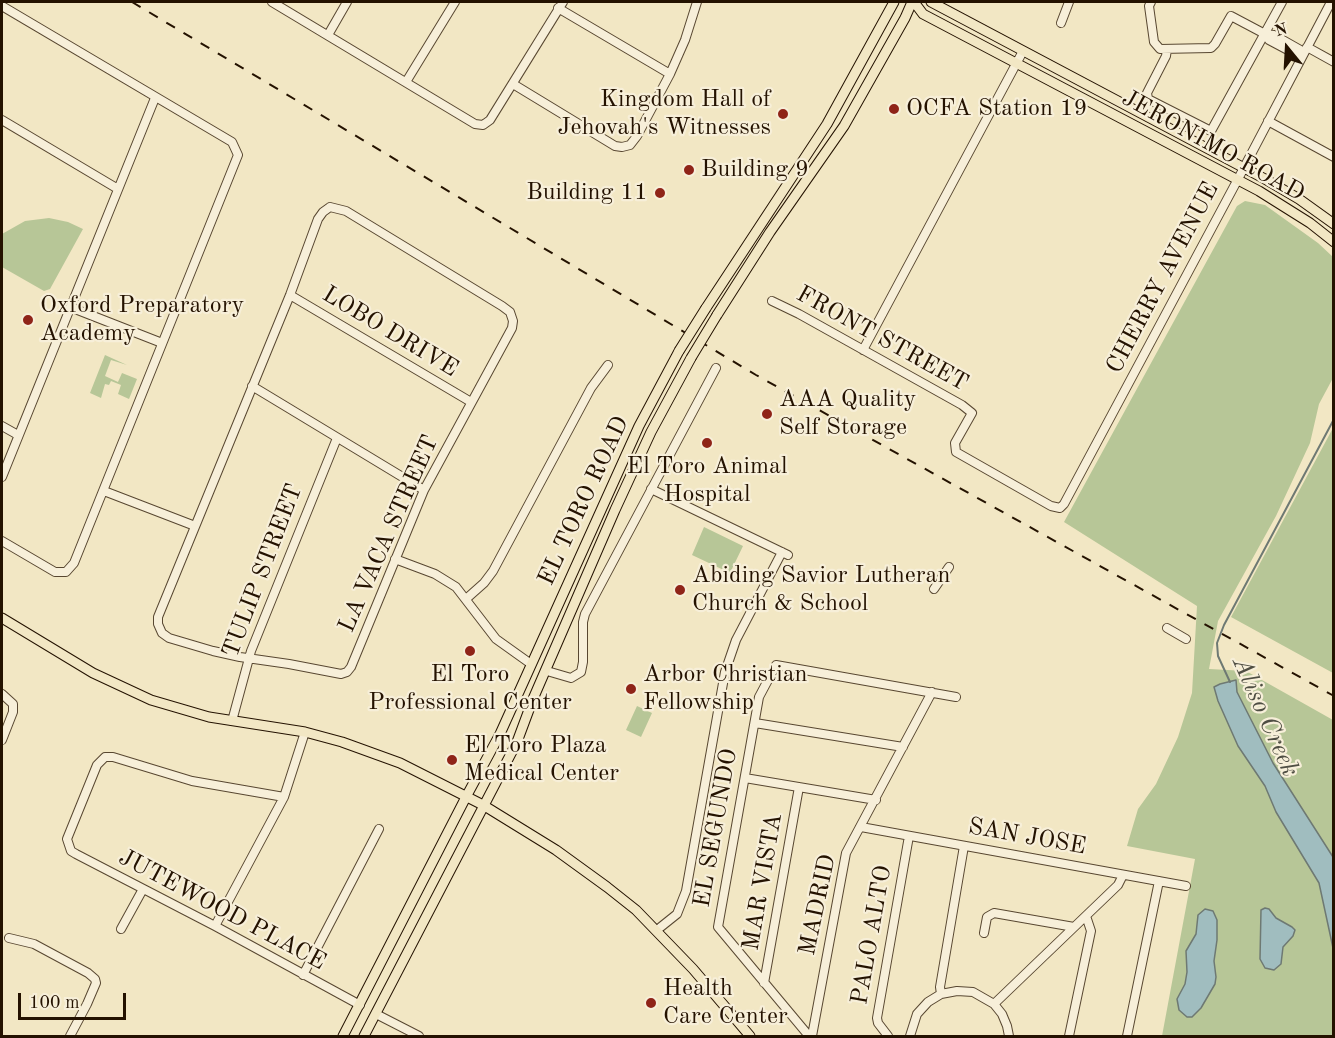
<!DOCTYPE html>
<html>
<head>
<meta charset="utf-8">
<style>
  body { margin:0 }
  #map { position:relative; width:1335px; height:1038px; overflow:hidden; background:#f2e7c4; font-family:"Old Standard TT",serif }
  canvas { display:block }
  .frame { position:absolute; inset:0; border:3px solid #241200; pointer-events:none }
  .north { position:absolute; left:1257px; top:18px; width:60px; height:60px; -webkit-text-stroke:4px #f7efd9; paint-order:stroke; rotate:342deg; font-size:16px; font-weight:700; line-height:24px; text-align:center; color:#241200 }
  .north::after { content:''; display:block; margin:auto; width:21px; height:27px; background:#241200; clip-path:polygon(50% 0,100% 100%,50% 72%,0 100%) }
  .scale { position:absolute; left:18px; top:993px; width:108px; height:27px; box-sizing:border-box; border:3px solid #241200; border-top:0; padding-left:8px; font-size:18px; line-height:21px; white-space:nowrap; color:#241200; -webkit-text-stroke:4px #f7efd9; paint-order:stroke }
</style>
</head>
<body>
<div id="map">
<canvas width="1335" height="1038"></canvas>
<div class="frame"></div>
<div class="north">N</div>
<div class="scale">100 m</div>
</div>
<script>
const ctx = document.querySelector('canvas').getContext('2d');
ctx.lineJoin = 'round';
function paint(path, color) { ctx.fillStyle = color; ctx.fill(path, 'evenodd'); }
const toPath = rows => new Path2D(rows.map(r => 'M' + r).join(''));
function trace(path, color, width, dash) { ctx.strokeStyle = color; ctx.lineWidth = width; ctx.lineCap = dash ? 'butt' : 'round'; ctx.setLineDash(dash || []); ctx.stroke(path); }
function write(font, color, halo, rows, align = 'center') {
  ctx.font = font + ' "Old Standard TT",serif'; ctx.lineWidth = 4.5; ctx.setLineDash([]); ctx.textBaseline = 'middle'; ctx.strokeStyle = halo; ctx.fillStyle = color; for (const [text, x, y, turn = 0] of rows) {
    ctx.save(); ctx.translate(x, y); ctx.rotate((+turn || 0) * Math.PI / 180); ctx.textAlign = isNaN(turn) ? turn : align; if (halo) ctx.strokeText(text, 0, 0); ctx.fillText(text, 0, 0); ctx.restore();
  }
}
paint(toPath([
  [1245,201,1265,205,1318,243,1333,257,1333,378,1319,404,1310,443,1276,516,1218,621,1209,669,1246,671,1333,720,1333,1036,1162,1036,1195,859,1127,846,1138,809,1156,784,1178,737,1192,693,1197,606,1064,522,1237,206],
  [49,218,68,222,83,229,50,289,44,291,2,267,2,234,25,221],
  [105,355,127,365,111,360,105,376,118,382,122,373,137,379,129,399,118,394,121,385,111,381,109,385,105,384,101,398,90,393],
  [1333,428,1333,673,1231,617],
  [704,527,743,546,730,573,692,555],
  [637,706,652,713,641,737,626,730]
]), '#b7c697');
const water = toPath([
  [1236,680,1237,692,1273,763,1333,857,1333,948,1319,883,1276,812,1265,786,1238,746,1218,701,1214,687,1220,684,1236,680],
  [1265,908,1269,909,1276,918,1292,927,1295,930,1293,936,1283,947,1281,964,1274,970,1265,968,1260,959,1261,910,1265,908],
  [1205,909,1213,911,1217,920,1217,940,1214,961,1216,977,1215,984,1201,1008,1192,1017,1187,1017,1179,1010,1177,999,1185,984,1187,972,1186,951,1196,934,1198,915,1205,909]
]);
paint(water, '#a0bdbf');
trace(water, '#6e7973', 1.5);
trace(toPath([
  [1230,682,1218,656,1217,643,1224,625,1334,419]
]), '#6e7973', 2);
const minor = toPath([
  [272,2,475,124,483,125,490,120,563,2],
  [1151,2,1149,6,1154,42,1160,49,1211,48,1215,44,1231,16,1265,34,1274,35,1304,52],
  [2,6,232,142,238,155,74,563,66,572,55,572,2,541],
  [558,8,670,74],
  [1061,23,1069,2],
  [1265,34,1269,40,1301,57],
  [328,35,347,2],
  [1307,47,1334,62],
  [1167,49,1166,56,1147,93,1148,99,1211,131,1282,2],
  [406,82,455,2],
  [513,84,615,146,622,147,630,145,637,136,670,74,685,40,697,2],
  [2,120,118,189],
  [1268,121,1334,157],
  [330,207,346,211,502,306,510,312,513,321,512,328,424,490,351,667,347,672,341,674,289,664,240,657,213,651,169,638,162,633,158,624,158,617,290,295,318,219,323,212,330,207],
  [290,295,471,402],
  [772,301,799,314,962,405,972,413,955,443,956,452,1051,506,1060,508,1064,504,1238,179,1331,2],
  [70,307,162,343],
  [863,350,1023,51],
  [252,386,424,490],
  [2,426,18,435],
  [2,477,155,98],
  [651,489,788,555],
  [104,491,195,526],
  [395,559,435,574,456,587,496,639,531,664],
  [934,589,949,567],
  [466,599,484,583,493,571,591,388,608,365],
  [1167,628,1186,639],
  [547,671,571,678,581,672,583,662,583,622,585,614,716,368],
  [2,694,13,704,13,712,2,740],
  [232,721,251,651,337,438],
  [755,723,903,747],
  [745,778,876,800],
  [284,797,192,781,113,757,105,757,97,765,67,839,71,851,76,854,215,926,360,1005],
  [861,827,1186,886],
  [215,926,284,797,305,732],
  [121,929,143,889],
  [657,930,677,914,686,891,725,672,736,640,782,552],
  [984,933,987,917,994,913,1074,927],
  [9,938,34,944,88,973,95,979,96,983,87,1004,70,1036],
  [303,975,379,829],
  [764,983,799,787],
  [941,994,940,987,964,846],
  [994,1004,1118,885,1123,875],
  [376,1014,419,1036],
  [809,1036,718,927,759,697,776,665,956,697],
  [812,1036,846,853,932,692],
  [888,1036,878,1023,877,1018,909,836],
  [910,1036,917,1014,928,1002,941,994,957,991,973,992,994,1004,1002,1014,1007,1026,1009,1036],
  [1069,1036,1091,931,1086,916],
  [1127,1036,1159,881]
]);
const major = toPath([
  [914,2,923,14,1259,191,1310,223,1334,242],
  [931,2,1265,179,1299,199,1334,224],
  [706,308,827,124,894,2],
  [717,315,770,232,844,126,905,18,912,2],
  [2,618,93,673,151,700,209,717,305,732,342,742,400,763,483,805,556,850,607,887,636,910,693,969,750,1036],
  [343,1036,466,797,500,734,639,426,679,351],
  [364,1036,517,742,533,699,615,510,651,432,691,358]
]);
trace(minor, '#584731', 10);
trace(major, '#241200', 11);
trace(minor, '#f7efd9', 8);
trace(major, '#f2e7c4', 9);
trace(toPath([
  [132,2,756,375,1334,696]
]), '#241200', 2, [10, 10]);
const majorBridge = toPath([
  [679,351,706,308],
  [691,358,717,315]
]);
trace(majorBridge, '#241200', 11, []);
trace(majorBridge, '#f2e7c4', 9);
for (const [x, y, r, color] of [
  [894,109,6,"#8f2418"],
  [783,114,6,"#8f2418"],
  [689,170,6,"#8f2418"],
  [660,193,6,"#8f2418"],
  [28,320,6,"#8f2418"],
  [767,414,6,"#8f2418"],
  [707,443,6,"#8f2418"],
  [680,590,6,"#8f2418"],
  [470,651,6,"#8f2418"],
  [631,689,6,"#8f2418"],
  [452,760,6,"#8f2418"],
  [651,1003,6,"#8f2418"]
]) { const dot = new Path2D(); dot.arc(x, y, r, 0, 2 * Math.PI); ctx.fillStyle = color; ctx.fill(dot); trace(dot, '#f7efd9', 2); }
write('24px', '#241200', '#f7efd9', [
  ["Kingdom Hall of",771,100,"right"],
  ["Jehovah's Witnesses",771,128,"right"],
  ["OCFA Station 19",906,109],
  ["Building 9",701,170],
  ["Building 11",648,193,"right"],
  ["Oxford Preparatory",40,306],
  ["Academy",40,334],
  ["AAA Quality",779,400],
  ["Self Storage",779,428],
  ["El Toro Animal",707,467,"center"],
  ["Hospital",707,495,"center"],
  ["Abiding Savior Lutheran",692,576],
  ["Church & School",692,604],
  ["El Toro",470,675,"center"],
  ["Professional Center",470,703,"center"],
  ["Arbor Christian",643,675],
  ["Fellowship",643,703],
  ["El Toro Plaza",464,746],
  ["Medical Center",464,774],
  ["Health",663,989],
  ["Care Center",663,1017]
], 'left');
write('24px', '#241200', '#f7efd9', [
  ["JERONIMO ROAD",1213,146,29],
  ["CHERRY AVENUE",1163,278,-62],
  ["LOBO DRIVE",390,332,31],
  ["FRONT STREET",882,339,29],
  ["EL TORO ROAD",584,501,-65],
  ["LA VACA STREET",389,534,-66],
  ["TULIP STREET",263,571,-69],
  ["EL SEGUNDO",716,828,-80],
  ["SAN JOSE",1027,837,10],
  ["MAR VISTA",763,882,-80],
  ["MADRID",818,905,-78],
  ["JUTEWOOD PLACE",222,910,28],
  ["PALO ALTO",872,935,-80]
]);
write('italic 26px', '#4f4e43', '#f7efd9', [
  ["Aliso Creek",1265,717,66]
]);
</script>
</body>
</html>
